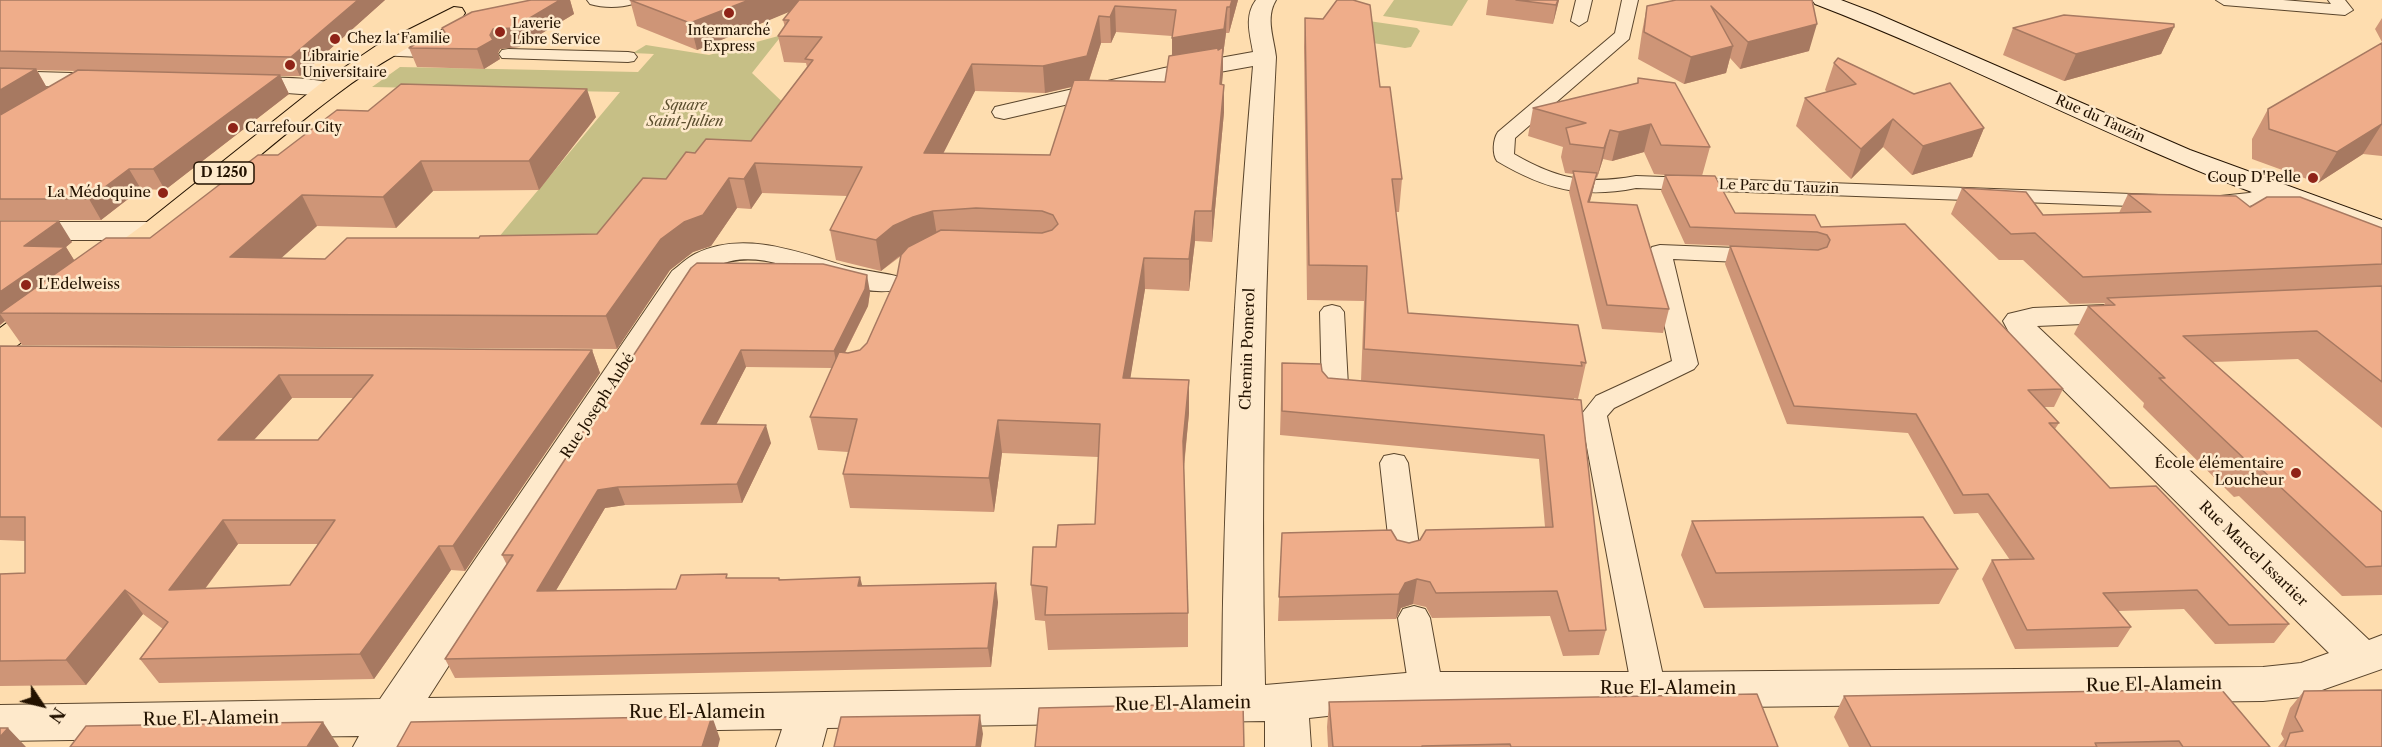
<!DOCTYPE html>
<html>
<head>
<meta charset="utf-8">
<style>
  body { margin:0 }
  #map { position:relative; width:2382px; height:747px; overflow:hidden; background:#feddaf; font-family:"Libre Caslon Text",serif }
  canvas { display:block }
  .north { position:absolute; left:12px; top:675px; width:60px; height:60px; -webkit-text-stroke:4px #fee9cb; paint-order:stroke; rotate:125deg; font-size:16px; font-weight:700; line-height:24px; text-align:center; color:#231200 }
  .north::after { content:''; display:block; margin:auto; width:21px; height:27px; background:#231200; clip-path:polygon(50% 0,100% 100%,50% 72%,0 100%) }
</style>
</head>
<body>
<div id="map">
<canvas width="2382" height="747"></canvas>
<div class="north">N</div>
</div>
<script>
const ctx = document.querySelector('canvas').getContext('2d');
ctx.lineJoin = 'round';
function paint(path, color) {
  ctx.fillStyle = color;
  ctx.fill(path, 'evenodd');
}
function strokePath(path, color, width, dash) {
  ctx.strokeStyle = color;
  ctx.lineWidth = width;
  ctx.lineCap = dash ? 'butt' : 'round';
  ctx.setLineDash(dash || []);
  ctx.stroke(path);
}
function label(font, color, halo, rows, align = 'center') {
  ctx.font = font + ' "Libre Caslon Text",serif';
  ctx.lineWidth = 5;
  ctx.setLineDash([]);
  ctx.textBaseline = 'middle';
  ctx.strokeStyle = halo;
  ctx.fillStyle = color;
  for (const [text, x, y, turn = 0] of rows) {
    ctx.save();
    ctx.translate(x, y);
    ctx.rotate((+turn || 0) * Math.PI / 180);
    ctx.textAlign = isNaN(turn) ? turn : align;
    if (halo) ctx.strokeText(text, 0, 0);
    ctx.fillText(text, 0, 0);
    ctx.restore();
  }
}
paint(new Path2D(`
  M1394,0H1468L1452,26L1383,16Z
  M1341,17L1417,28L1420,31L1411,47L1405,48L1327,36Z
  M782,35L752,73L793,112L625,233L473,268L620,92L372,87L400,67L638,72L654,54L633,53L646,45L709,55Z`), '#c6bf86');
const lane = new Path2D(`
  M1576,0H1592L1587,21L1579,26L1571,21Z
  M1622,0H1638L1629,39L1515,138L1514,154C1557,179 1587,185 1636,176L2159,195L2166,197L2170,201L2166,205L2159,207L1636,188C1582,199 1544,189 1497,161C1492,154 1493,139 1498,132L1615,33Z
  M2216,0H2283L2331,4L2328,0H2345L2353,10L2345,15L2224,5Z
  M384,46L442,48L448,49L451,53L448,57L442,58L378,55L375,51L378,47Z
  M508,49L628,52L634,53L637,57L634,61L628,62L502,58L499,54L502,50Z
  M2273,185L2280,187L2283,191L2280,195C2257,207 2226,213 2201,206L2197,202L2201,198L2249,193Z
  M1660,245L1761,249L1769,251L1772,256L1769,261L1761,263L1673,259L1698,364L1694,369L1614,408L1607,416L1666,690L1661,700L1649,704L1637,700L1632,690L1581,415L1596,396L1672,361L1649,252L1652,247Z
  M1332,305L1340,307L1344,312L1348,386L1364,389L1368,395L1364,401C1351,404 1339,402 1326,399L1322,393L1320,312L1324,307Z
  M1394,454L1404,456L1408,463L1420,554L1416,562L1405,565L1394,562L1390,554L1380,463L1384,456Z
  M1414,606L1425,609L1430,618L1443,689L1438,699L1426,703L1414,699L1409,689L1398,618L1403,609Z`);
const street = new Path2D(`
  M587,0H636L633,4C620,8 603,8 590,4Z
  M1256,0H1276C1265,18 1274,38 1276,57C1265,266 1260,476 1265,685L1418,672H1649L2263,667L2301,663L2329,653L2013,340L2003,321L2008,314L2033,308L2129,304L2140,306L2145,313L2140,320L2129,322L2037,326L2369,640L2382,635V669L2302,697L2263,701L1649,708L1418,706L1309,718L1311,747H1265V721L827,728L822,747H776L782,729L405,735L399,747H353L359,736L0,741V705L380,699L672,271C680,265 687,258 695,254C743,230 798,252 845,266C863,271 881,272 900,277L904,283L900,289C843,304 773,239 717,266C709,270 701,278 694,283L428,698L1222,686C1223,479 1235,272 1253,66L1164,82L1004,119L995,117L992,112L995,107L1164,68L1253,52C1250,34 1244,16 1256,0Z
  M0,71L107,74L115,76L119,81L115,86L107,88L0,85Z
  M240,77C272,78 305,76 336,84L340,89L336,94L328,96L232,89L228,84L232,79Z
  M0,222H153L163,225L167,231L163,237L153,240H0Z`);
const secondary = new Path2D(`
  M1812,0H1841L1875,13L2190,150L2382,220V237C2341,227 2301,210 2262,196C2110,139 1966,62 1815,4Z`);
const primary = new Path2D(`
  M454,7L462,8L465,13L462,18C419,41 376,64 337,94C278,138 223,187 167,234C149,249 123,276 98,270L93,264L98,258L143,225L320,84L376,46Z
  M49,298L60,300L64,307L60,314L11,350L0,353V328L38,300Z`);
strokePath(lane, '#5a452c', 2);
strokePath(street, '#5a452c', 2);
strokePath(secondary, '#231200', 2);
strokePath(primary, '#231200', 2);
paint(lane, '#fee9cb');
paint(street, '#fee9cb');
paint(secondary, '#fee9cb');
paint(primary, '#feddaf');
paint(new Path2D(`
  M0,0H385L300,76H280L289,94L165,190L141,189L101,220H0ZM37,70L76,71L47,88Z
  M531,0H570L574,14L519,47L500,49L498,53L500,59L484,69L417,67L409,48L441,40L445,35L442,28Z
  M630,0H1238L1229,33H1226L1223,55L1222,84L1224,85V112L1212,242L1195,241L1189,291L1145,289L1130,378L1189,380V413L1184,468L1188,613V647L1048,650L1045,621L1035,620L1031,585L1056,547L1095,524L1098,457L1002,453L994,512L850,508L843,474L848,452L818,450L810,417L832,368L746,367L716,425L771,443L742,503L625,505L605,508L556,590L676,589L728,578L780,579L862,586L998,602L991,667L455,678L445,659L507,565L502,555L691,268L870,292L868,306L845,353H848L860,350L867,343L897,276L901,256L881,271L836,260L830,230L847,196L762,193L751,209L737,208L711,246L693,252L670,270L617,349L22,345L5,321L0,325V221L72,242L66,247L74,260L150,238L278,155L596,117L539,190L433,191L396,228L317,226L280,258L325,259L479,238L597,234L666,179L695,153L751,141L807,67L806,63L784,62L778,36L785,27L783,20L790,11L697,50L637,26ZM1116,32L1172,36V56L1165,82L1089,81L1101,43H1111ZM1072,87L1050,155L943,154L975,91L1045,93Z
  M1488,0H1559L1553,24L1486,15Z
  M1812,0L1809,51L1740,69L1730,58L1726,73L1684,84L1638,59L1642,32L1647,6Z
  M1305,18L1380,87L1402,179L1399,212H1395L1408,313L1586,363L1578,399L1574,398V399L1606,630L1599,655L1563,656L1550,616L1432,618L1426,607L1413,604L1401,608L1396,619L1278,621L1282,533L1397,540L1409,543L1545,527L1539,459L1280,435L1282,363L1322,371L1328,378L1361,381L1364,301L1307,300L1304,47Z
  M2382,18V42L2375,29Z
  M2174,27L2161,54L2064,81L2003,55L2013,28Z
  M2382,43V156L2363,154L2318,183L2252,159V139L2268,109Z
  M1834,63L1984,128L1972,157L1912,175L1883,147L1851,179L1796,126L1805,98L1827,92L1825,90Z
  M1637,83L1710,147L1702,176L1735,213L1821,227L2063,389L2054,407H2044L2059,423L2055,429L2110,488L2289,624L2274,643L2215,644L2184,609L2118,611L2131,627L2118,647L2015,649L1982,579L1992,560H2010L1978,513L1954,514L1908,433L1787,424L1725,264L1730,246L1815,250L1811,249L1685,244L1661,191L1665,175L1654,174L1644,152L1612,161L1603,159L1597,178L1596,177L1590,202L1669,309L1663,333L1602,329L1569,192L1573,174L1565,173L1561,157L1563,147L1528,136L1533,108Z
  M1962,188L2043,215L2119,213L2128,194L2250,207L2382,228V428L2298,359L2213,362L2382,512V595L2342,596L2239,496L2234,497L2143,407L2144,403L2074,334L2088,306H2103L2105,303L2070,304L2023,260H1999L1951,214Z
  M0,346L592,350L600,373L465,571L451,570L374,679L159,683L140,659L163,629L143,614L86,685L0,686V574L25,573V541L0,540ZM292,398H354L318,440H254ZM238,544H318L290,585L205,589Z
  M1692,521L1958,569L1939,604L1704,608L1681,555Z
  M2304,691L2382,747H2278L2284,739L2281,734L2290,708Z
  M1844,696L2270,747H1849L1834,717Z
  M1329,702L1778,747H1328L1327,727Z`), '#ce9577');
paint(new Path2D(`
  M358,0H385L300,76L291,57Z
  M560,0H570L574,14L519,47L500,49L498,53L500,59L484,69L477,49L493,29Z
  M749,0H818L697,50L690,23Z
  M1232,0H1238L1229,33L1230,7Z
  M1558,0H1559L1553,24L1556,5Z
  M1115,6L1116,32L1111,43L1110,17Z
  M1227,7L1226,33L1223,55V74L1219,112L1172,64V38Z
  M1099,16L1101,43L1088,83L1045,93L1043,66Z
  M1817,24L1809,51L1740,69L1748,42Z
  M2174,27L2161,54L2064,81L2076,54Z
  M1733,46L1726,73L1684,84L1691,57Z
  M972,64L975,91L928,183L924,153Z
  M36,69L47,88L0,116V90Z
  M280,75L289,94L165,190L153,169Z
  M1224,85V112L1212,242V211Z
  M587,89L596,117L539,190L529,161Z
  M1893,119L1883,147L1851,179L1861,149Z
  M1651,124L1644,152L1612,161L1619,132Z
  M2382,124L2363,154L2318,183L2337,152Z
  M1984,128L1972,157L1912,175L1923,146Z
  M1610,130L1603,159L1597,178L1604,148Z
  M421,161L433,191L396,228L383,197Z
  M755,163L762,193L751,209L744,179Z
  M129,169L141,189L101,220L89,199Z
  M1597,173L1592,194L1585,217L1588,202Z
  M729,178L737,208L711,246L693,252L670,270L617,349L606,316L661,239Z
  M302,195L317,226L247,289L230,257Z
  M933,211L938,242L917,248L898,257L881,271L876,240L893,226L913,217Z
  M1195,211V241L1189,291V259Z
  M59,221L72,242L66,247L79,268L0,313V292L24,246Z
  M1144,258L1145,289L1125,411L1123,378Z
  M867,275L870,292L868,306L837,368L834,351Z
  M0,314L5,321L0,325Z
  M592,350L600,373L465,571L453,546Z
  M741,350L746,367L707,442L701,424Z
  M279,375L292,398L233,463L218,440Z
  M1189,380V413L1183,474V441Z
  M998,420L1002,453L994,512L989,478Z
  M766,425L771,443L742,503L737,484Z
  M618,487L625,505L605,508L545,609L537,591L598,490Z
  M223,520L238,544L186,614L169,590Z
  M439,546L451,570L374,679L360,654Z
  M860,577L865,596L858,586Z
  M1417,579L1413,604L1401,608L1396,619L1399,594L1405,583Z
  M996,583L998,602L991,667L988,648Z
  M125,590L143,614L86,685L66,660Z
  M980,715L983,734L981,747H976Z
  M712,716L720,739L718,747H702Z
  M323,722L339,747H307Z
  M8,728L26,747H0V737Z`), '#a77961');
const building = new Path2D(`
  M0,0H358L291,57L0,51Z
  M531,0H560L513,28L493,29L490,35L493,40L477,49L409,48L422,40H441L446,34L442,28L472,12Z
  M630,0H749L690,23Z
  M799,0H1232L1230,7H1227L1224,29L1172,38L1176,10L1115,6L1110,17L1099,16L1087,56L1043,66L972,64L924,153L1050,155L1074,80L1165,82L1169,56L1218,48V50L1223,47L1220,84L1224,85L1212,211H1195L1189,259L1144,258L1123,378L1189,380L1183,441L1188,613L1045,615L1047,587L1031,585L1033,547H1056L1058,525L1095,524L1100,424L998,420L989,478L843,474L857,419L810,417L839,352L848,353L860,350L867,343L897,276L901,255L908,247L941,230L1042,233L1052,230L1058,224L1053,215L1042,211L976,208L933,211L913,217L893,226L876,240L830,230L862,167L755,163L744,179L729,178L703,215L684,222L661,239L606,316L0,313L106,238H150L258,155H278L337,110L368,111L401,84L587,89L529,161H421L383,197L302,195L230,257L325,259L347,238H479L480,236L597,234L643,178L666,179L686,152L695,153L706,139L751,141L813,60L805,59L822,37L778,36L789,20H783Z
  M1337,0H1353L1370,5L1380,87H1390L1402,179H1392L1408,313L1578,325L1586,363L1581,362L1582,366L1364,349L1367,266L1309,265L1305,18L1323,19Z
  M1516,0H1558L1556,5Z
  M1676,0H1812L1817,24L1748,42L1711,6L1733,46L1691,57L1644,32L1647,6Z
  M2064,15L2174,24V27L2076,54L2013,28Z
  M2382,43V124L2337,152L2269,129L2268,109Z
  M1838,58L1914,94L1950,83L1984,128L1923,146L1893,119L1861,149L1805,98L1856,84L1834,63Z
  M0,68L36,69L0,90Z
  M78,70L280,75L153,169H129L89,199H0V115Z
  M1638,78L1675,83L1710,147L1661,145L1651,124L1619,132L1610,130L1604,148L1570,144L1566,128L1586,123L1533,108L1638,83Z
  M1573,171L1597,173L1588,202L1637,205L1669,309L1607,305Z
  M1665,175L1715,176L1735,213L1815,215L1821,227L1905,224L2063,389L2028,390L2059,423H2049L2110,488L2156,486L2289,624L2229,625L2197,590L2103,593L2131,627L2027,630L1992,560L2034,559L1988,494L1963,495L1916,414L1794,406L1730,246L1818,250L1827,247L1830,240L1827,235L1817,232L1690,227Z
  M1962,188L2026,192L2043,215L2151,212L2128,194L2236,196L2250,207L2267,197H2300L2382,228V264L2083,277L2035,233L2011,234Z
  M0,221H59L24,246L65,247L0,292Z
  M697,263L823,264L867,275L865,289L834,351L741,350L701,424L766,425L737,484L618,487L598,490L537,591L676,589L681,575L727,574L726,578H779V580L860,577L858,586L996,583L988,648L445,659L513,555H502L691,268Z
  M2382,286V382L2317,331L2183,336L2382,512V566L2366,567L2259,467H2253L2159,378H2165L2088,306L2115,305L2107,298Z
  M0,346L592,350L453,546H439L360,654L140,659L168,622L125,590L66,660L0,661V574L25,573V517H0ZM279,375H373L318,440H218ZM223,520H335L290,585L169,590Z
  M1282,363L1321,364L1322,371L1328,378L1581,400L1606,630L1569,631L1557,591L1436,593L1430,582L1417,579L1405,583L1399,594L1279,597L1282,533L1391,530L1397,540L1409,543L1420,540L1426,530L1553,527L1544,435L1282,411Z
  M1923,517L1958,569L1716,573L1692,521Z
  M2221,689L2270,747H2183L2179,741L2095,743L2097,747H1871L1844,696Z
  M2382,690V747H2285L2290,733L2303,731L2295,717L2304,691Z
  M1757,694L1778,747H1511L1510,744L1422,746V747H1333L1329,702Z
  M1243,703L1244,747H1035L1039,708Z
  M980,715L976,747H834L841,717Z
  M712,716L702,747H397L411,722Z
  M323,722L307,747H70L86,726Z
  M0,728H8L0,737Z`);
paint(building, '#efad8a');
strokePath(building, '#a77961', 1.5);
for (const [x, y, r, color] of [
  [729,13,6,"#8f2418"],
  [500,32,6,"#8f2418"],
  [335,39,6,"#8f2418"],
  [290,65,6,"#8f2418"],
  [233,128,6,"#8f2418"],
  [2313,178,6,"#8f2418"],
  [163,193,6,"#8f2418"],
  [26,285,6,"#8f2418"],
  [2296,473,6,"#8f2418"]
]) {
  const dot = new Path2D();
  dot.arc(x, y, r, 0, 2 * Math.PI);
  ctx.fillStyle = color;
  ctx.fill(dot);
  strokePath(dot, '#fee9cb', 2);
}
label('14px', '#231200', '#fee9cb', [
  ["Laverie",512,24],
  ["Libre Service",512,40],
  ["Intermarché",729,31,"center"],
  ["Express",729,47,"center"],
  ["Chez la Familie",347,39],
  ["Librairie",302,57],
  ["Universitaire",302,73],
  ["Carrefour City",245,128]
], 'left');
label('italic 14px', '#5c4f2f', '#fee9cb', [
  ["Square",685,106],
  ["Saint-Julien",685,122]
]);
label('14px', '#231200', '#fee9cb', [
  ["Rue du Tauzin",2100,119,24],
  ["Le Parc du Tauzin",1779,187,2]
]);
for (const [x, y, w] of [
  [224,173,60]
]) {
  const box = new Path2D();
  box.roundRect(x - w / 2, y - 11, w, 22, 4.5);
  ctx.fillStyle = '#fee9cb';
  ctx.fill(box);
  strokePath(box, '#231200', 1.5);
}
label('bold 14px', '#231200', null, [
  ["D 1250",224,173]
]);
label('15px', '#231200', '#fee9cb', [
  ["Coup D'Pelle",2301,178],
  ["La Médoquine",151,193],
  ["L'Edelweiss",38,285,"left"],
  ["École élémentaire",2284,464],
  ["Loucheur",2284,481]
], 'right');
label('15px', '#231200', '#fee9cb', [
  ["Chemin Pomerol",1248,349,-88],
  ["Rue Joseph Aubé",598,406,-57],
  ["Rue Marcel Issartier",2253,554,44]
]);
label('18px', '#231200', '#fee9cb', [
  ["Rue El-Alamein",2154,685,-1],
  ["Rue El-Alamein",1668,689],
  ["Rue El-Alamein",1183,704,-1],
  ["Rue El-Alamein",697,713],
  ["Rue El-Alamein",211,719,-1]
]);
</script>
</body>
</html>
